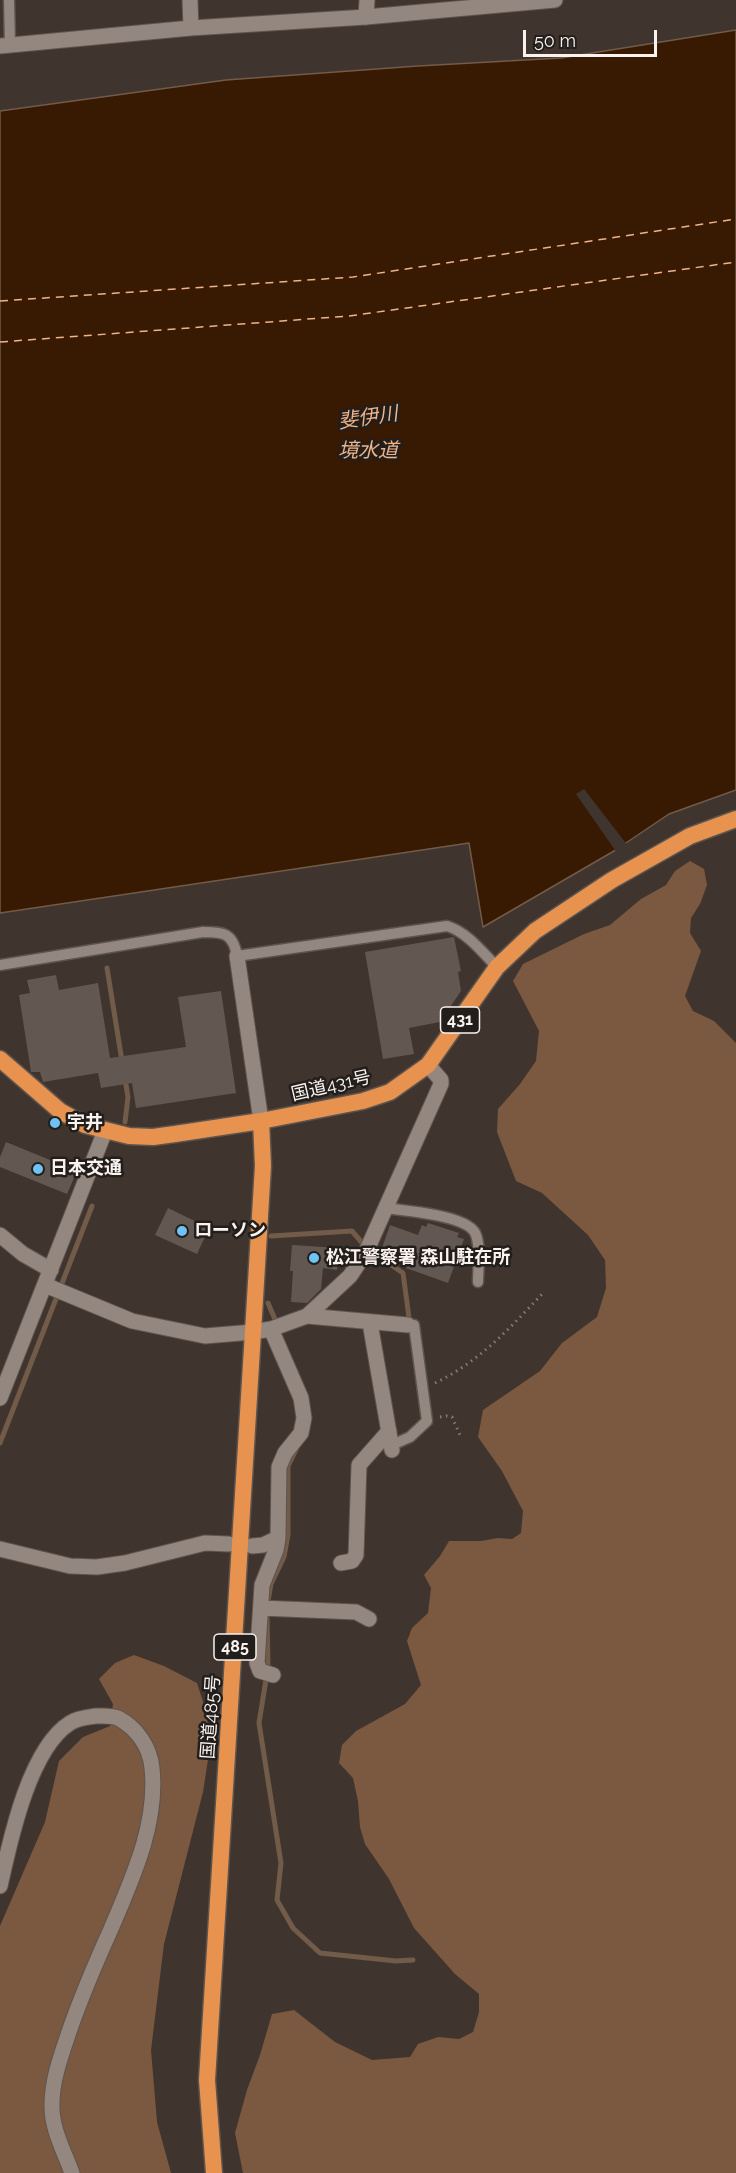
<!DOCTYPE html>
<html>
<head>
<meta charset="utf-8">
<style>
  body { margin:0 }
  #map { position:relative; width:736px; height:2173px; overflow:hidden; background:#3f352e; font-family:Raleway,sans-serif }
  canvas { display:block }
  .scale { position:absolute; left:523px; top:30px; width:134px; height:27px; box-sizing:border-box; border:3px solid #f9f2ee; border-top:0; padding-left:8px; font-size:18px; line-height:21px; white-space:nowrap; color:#f9f2ee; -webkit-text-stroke:4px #221e1b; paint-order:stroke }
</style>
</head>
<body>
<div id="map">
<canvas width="736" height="2173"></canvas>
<div class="scale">50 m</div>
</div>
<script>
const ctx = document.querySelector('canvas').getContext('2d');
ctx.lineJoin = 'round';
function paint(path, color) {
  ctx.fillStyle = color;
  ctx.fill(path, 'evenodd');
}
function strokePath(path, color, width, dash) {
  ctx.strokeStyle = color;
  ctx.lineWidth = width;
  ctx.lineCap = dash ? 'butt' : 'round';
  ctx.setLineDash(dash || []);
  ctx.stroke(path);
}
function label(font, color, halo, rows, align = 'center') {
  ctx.font = font + ' Raleway,"Noto Sans JP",sans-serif';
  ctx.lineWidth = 5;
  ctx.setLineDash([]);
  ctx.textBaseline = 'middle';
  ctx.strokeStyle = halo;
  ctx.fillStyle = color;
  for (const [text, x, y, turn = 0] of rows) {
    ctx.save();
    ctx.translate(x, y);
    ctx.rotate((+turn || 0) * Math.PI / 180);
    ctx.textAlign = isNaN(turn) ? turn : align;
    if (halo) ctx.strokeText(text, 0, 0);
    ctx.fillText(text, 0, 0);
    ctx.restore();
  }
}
paint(new Path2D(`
  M690,861L704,869L707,885L700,904L691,918L690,933L701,951L685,996L693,1011L714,1021L736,1043V2173H243L235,2133L247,2090L260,2055L272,2014L294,2010L335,2042L372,2060L410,2057L418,2044L438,2037L459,2039L473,2032L479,2012V1994L455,1974L414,1928L389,1879L365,1844L360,1827L358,1801L353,1778L339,1763L342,1745L356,1731L405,1704L421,1685L407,1641L412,1628L428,1613L431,1588L424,1575L440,1556L449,1541H481L498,1538L512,1539L521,1533L523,1511L502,1471L478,1437L483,1410L540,1371L562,1343L597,1317L606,1288L605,1260L588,1235L542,1193L516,1181L497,1132L498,1109L520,1084L536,1061L539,1031L513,981L523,964L584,934L610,925L641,899L666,885L675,871Z
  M134,1655L164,1666L197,1683L207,1714L209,1753L203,1792L164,1944L151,2050L157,2122L171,2173H0V1926L45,1822L59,1761L83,1737L110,1726L113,1704L99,1679L115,1663Z`), '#7b5840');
const water = new Path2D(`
  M736,30V790L669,814L614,851L483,927L469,843L0,913V111L226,80L418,66L561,58Z`);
paint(water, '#381a02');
strokePath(water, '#725b49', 1.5);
paint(new Path2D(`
  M584,789L628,846L617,853L576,794Z`), '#3f352e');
strokePath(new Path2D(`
  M107,968L122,1061
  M125,1122L128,1097L125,1079
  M271,1236L352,1231L364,1245
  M370,1251L403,1273L410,1325
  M268,1303L277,1324
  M0,1443L92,1206
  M268,1601L271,1584L284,1557L288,1535V1466L296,1450
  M267,1614L268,1667L259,1723L281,1863L277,1900L293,1928L320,1953L396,1961L413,1960`), '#725b49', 5);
strokePath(new Path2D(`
  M0,301L353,277L736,219
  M0,342L349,316L736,262`), '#eeb388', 1.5, [8, 6]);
paint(new Path2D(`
  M454,937L461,971L458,972L461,991L440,1022L409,1028L414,1054L383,1059L365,952Z
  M56,975L59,990L98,983L110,1058L186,1047L178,997L221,991L236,1093L136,1108L132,1083L101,1088L98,1073L43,1082L40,1072H31L19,995L30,993L27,980Z
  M6,1142L77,1171L67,1194L0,1167V1157Z
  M168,1208L209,1228L197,1254L155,1235Z
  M428,1223L459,1233L457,1237L464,1239L448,1283L406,1268L410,1257L382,1248L390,1225L418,1235L422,1225L426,1227Z
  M292,1245L339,1248L337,1270L323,1268L321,1289L307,1303L291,1302L293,1271H290Z`), '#635851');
const service = new Path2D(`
  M9,0L10,45
  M0,965L203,932C224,932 233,933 237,956L447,926C467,932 482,952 497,967
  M385,1208C405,1211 470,1215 476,1235C481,1249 478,1268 478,1282
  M392,1445L410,1437L427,1421L414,1325`);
const minor = new Path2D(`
  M366,17L367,0
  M0,1235L23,1254L51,1270
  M45,1285L132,1321L205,1336L253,1332L271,1329L307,1316L350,1276L366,1252L441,1084V1080L428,1065
  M307,1316L408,1325
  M370,1323L392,1450
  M271,1329L301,1398L304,1418L301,1433L285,1453L279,1467L278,1538L276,1550L262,1585L257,1663L260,1671L273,1675
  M0,1398L105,1131
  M252,1546L263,1545L278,1538
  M0,1549L70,1566L97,1567L125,1563L205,1543L229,1544
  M341,1563L352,1561L356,1555L359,1465L389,1431
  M261,1608L356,1612L369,1619
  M0,1886C10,1841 29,1749 70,1723C77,1718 88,1717 96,1716C103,1716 111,1715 118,1718C137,1728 150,1747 152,1768C158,1824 132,1879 111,1929C96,1962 82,1995 70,2029C62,2053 52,2079 52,2104C51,2128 64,2151 72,2173`);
const tertiary = new Path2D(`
  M191,28L366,17L555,0
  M0,46L191,28L190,0
  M237,956L261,1121`);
const trunk = new Path2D(`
  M0,1059L60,1111L85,1125L129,1136L153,1137L175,1134L261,1121L363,1101L390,1092L428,1065L497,967L535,931L612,880L690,836L736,819
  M214,2173L207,2080L253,1332L263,1166L261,1121`);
strokePath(service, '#5d544e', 13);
strokePath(minor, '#5d544e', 17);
strokePath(tertiary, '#5d544e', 17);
strokePath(trunk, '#5d544e', 19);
strokePath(new Path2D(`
  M435,1383C479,1362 510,1328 543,1293
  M440,1417L447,1416L452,1417L460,1435`), '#867d77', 3, [1.5, 4.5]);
strokePath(service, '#93877f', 10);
strokePath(minor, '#93877f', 15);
strokePath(tertiary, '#93877f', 15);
strokePath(trunk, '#e7934f', 16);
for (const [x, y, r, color] of [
  [55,1123,6,"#6fc2f4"],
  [38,1169,6,"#6fc2f4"],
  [182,1231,6,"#6fc2f4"],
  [314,1258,6,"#6fc2f4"]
]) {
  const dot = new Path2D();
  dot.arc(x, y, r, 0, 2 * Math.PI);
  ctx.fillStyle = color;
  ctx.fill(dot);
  strokePath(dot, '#221e1b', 2);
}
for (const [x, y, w] of [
  [460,1020,39],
  [235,1647,42]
]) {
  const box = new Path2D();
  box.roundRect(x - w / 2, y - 13, w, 26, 4.5);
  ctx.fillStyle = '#221e1b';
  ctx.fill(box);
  strokePath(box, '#f9f2ee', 1.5);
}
label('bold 16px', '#f9f2ee', null, [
  ["431",460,1020],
  ["485",235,1647]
]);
label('18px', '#f9f2ee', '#221e1b', [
  ["国道431号",331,1086,-13],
  ["国道485号",211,1717,-86]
]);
label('bold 18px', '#f9f2ee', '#221e1b', [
  ["宇井",67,1123],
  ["日本交通",50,1169],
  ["ローソン",194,1231],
  ["松江警察署 森山駐在所",326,1258]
], 'left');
label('italic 20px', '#eeb388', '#221e1b', [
  ["斐伊川",368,418,-8],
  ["境水道",368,451]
]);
</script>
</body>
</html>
